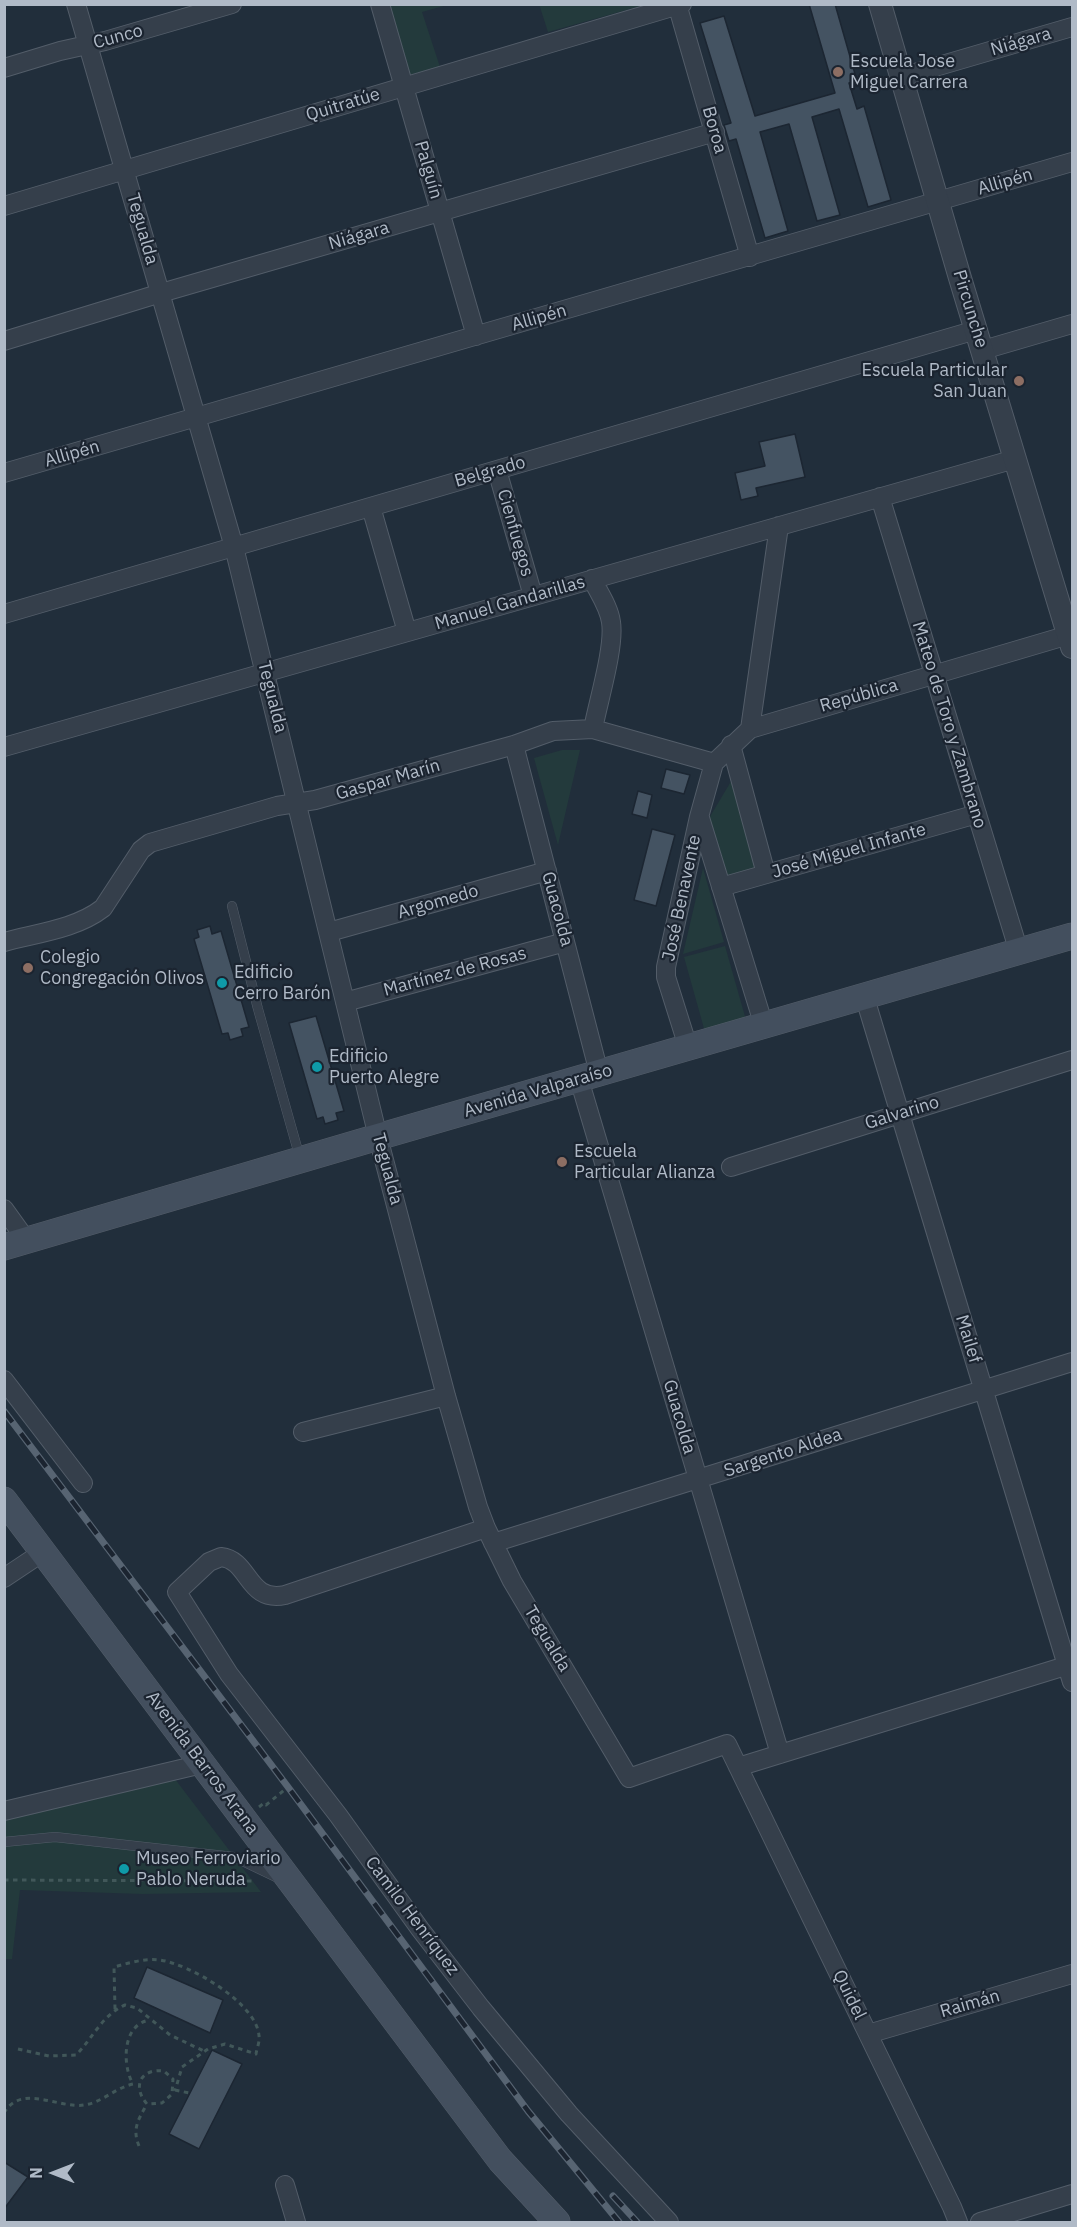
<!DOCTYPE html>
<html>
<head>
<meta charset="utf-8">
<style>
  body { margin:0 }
  #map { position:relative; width:1077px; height:2227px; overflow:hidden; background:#212e3b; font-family:"IBM Plex Sans",sans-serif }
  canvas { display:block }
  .frame { position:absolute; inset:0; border:6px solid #b0bac7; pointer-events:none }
  .north { position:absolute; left:24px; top:2143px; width:60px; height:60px; -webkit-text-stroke:4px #1b2430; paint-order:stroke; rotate:270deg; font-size:16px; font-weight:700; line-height:24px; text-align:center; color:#b0bac7 }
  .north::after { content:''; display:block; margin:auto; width:21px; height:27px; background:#b0bac7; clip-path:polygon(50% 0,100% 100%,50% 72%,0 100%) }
</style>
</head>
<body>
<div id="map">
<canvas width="1077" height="2227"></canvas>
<div class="frame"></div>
<div class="north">N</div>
</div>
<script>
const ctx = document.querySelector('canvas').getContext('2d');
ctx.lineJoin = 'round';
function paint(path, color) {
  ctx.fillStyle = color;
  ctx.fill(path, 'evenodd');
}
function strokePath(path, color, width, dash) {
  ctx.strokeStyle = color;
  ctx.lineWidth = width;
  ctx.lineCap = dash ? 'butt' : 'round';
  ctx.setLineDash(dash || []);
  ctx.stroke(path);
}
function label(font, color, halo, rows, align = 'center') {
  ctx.font = font + ' "IBM Plex Sans",sans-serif';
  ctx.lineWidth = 4.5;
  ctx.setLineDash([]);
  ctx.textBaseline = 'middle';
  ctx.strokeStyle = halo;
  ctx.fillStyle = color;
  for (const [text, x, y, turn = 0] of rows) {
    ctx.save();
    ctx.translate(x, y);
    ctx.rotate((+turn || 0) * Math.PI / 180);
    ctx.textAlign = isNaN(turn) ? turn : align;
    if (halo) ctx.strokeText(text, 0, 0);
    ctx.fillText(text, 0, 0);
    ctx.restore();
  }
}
paint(new Path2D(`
  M539,4H644V5L548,32Z
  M388,5H447L422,12L440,67L409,75Z
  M562,750H580L558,845L534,758Z
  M733,778L761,878L727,887L708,820Z
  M703,868L724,942L683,954Z
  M725,946L746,1020L705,1032L684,957Z
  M175,1779L261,1892L143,1894L20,1890L12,1959H5L4,1816L84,1802Z`), '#233a3c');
const building = new Path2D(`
  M809,4H835L857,81L849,83L857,109L864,106L891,200L868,207L839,109L812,117L840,215L817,221L789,124L760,132L788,231L765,238L736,139L729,141L724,125L731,123L700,23L724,16L755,116L835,93Z
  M795,434L805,477L756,488L758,496L741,500L735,473L765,466L759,442Z
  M666,769L690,775L684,794L661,788Z
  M638,791L652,795L647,818L632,814Z
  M652,829L675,835L656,906L634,900Z
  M210,926L212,934L221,931L249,1027L241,1029L243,1036L230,1040L228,1033L222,1034L194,939L199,937L197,930Z
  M316,1016L344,1111L336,1113L338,1120L325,1124L323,1117L317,1119L289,1023Z
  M147,1967L223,2000L210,2033L134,1998Z
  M212,2050L242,2064L199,2149L169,2134Z
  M4,2162L28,2177L4,2209Z`);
paint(building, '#445362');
strokePath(building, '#1c2632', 1.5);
const service = new Path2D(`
  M232,906L258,1009L300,1158
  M4,1842L55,1837L234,1857L280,1879`);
const minor = new Path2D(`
  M76,4L234,547L378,1137L446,1396L478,1507L486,1528L512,1581L629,1778L727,1744L952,2207L958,2222
  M380,4L476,336
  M677,4L750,257
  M4,68L60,51L105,41L232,4
  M901,77L1072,27
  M4,206L682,4
  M4,341L161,293L715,132
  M983,350L1072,324
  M497,470L533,596
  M4,473L1072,162
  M880,497L1019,952
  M371,507L407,632
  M592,579C599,593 609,607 611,622C615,647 598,702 593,729
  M4,614L976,330
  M750,729L1072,634
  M514,745L599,1073
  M731,745L766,874
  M4,747L1015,459
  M700,818L764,1026
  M721,887L977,814
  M329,932L547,871
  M4,942C37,933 76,929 103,908L141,850L150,843L277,806L315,800L514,745L553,731L593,729L714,763
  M864,995L1072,1682
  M345,1002L565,942
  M688,1047L666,977V967L699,817L714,763L750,729L779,526
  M579,1079L780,1754
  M731,1167L1072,1060
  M4,1209L27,1241
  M4,1380L83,1483
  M303,1432L446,1396
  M486,1528L285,1595C247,1603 250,1560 221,1557L209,1562L177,1592L229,1674L338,1815L420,1929L481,2008L569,2114L669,2222
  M493,1543L1072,1362
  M4,1578L43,1552
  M738,1767L1072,1664
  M4,1811L202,1764
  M868,2034L1072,1974
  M285,2185L296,2222
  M980,2222L1072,2194`);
const tertiary = new Path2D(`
  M880,4L960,278L1072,647`);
const secondary = new Path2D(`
  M4,1247L378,1137L1072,936
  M4,1500L500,2160L557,2222`);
strokePath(service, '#535d69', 10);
strokePath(minor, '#535d69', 20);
strokePath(tertiary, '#535d69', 24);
strokePath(secondary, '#535d69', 27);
strokePath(new Path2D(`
  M259,1807L264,1803L266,1805L293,1783
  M4,1880L252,1881
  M115,2009L114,1967C129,1963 144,1958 160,1960C189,1964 257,2003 259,2036C260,2041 257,2048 256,2054L225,2044L208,2049L182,2067L175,2091
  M18,2049L49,2056L76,2055C93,2038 102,2015 125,2005L137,2008L170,2035L206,2052
  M175,2090L189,2093
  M4,2113C21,2083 59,2109 84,2105C101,2103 115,2088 133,2084C122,2065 122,2024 150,2020
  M139,2146C132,2129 138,2120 147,2104C132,2087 140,2068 164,2071L173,2079L172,2094L162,2103L147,2104`), '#415759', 3, [4.5, 4.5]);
strokePath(service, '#353f4b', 9);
strokePath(minor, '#353f4b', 18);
strokePath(tertiary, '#353f4b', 22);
strokePath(secondary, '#434f5e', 26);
const rail = new Path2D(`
  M4,1411L288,1787L528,2111L619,2222
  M613,2196L637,2222`);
strokePath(rail, '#576472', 7);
strokePath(rail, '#1b2430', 4.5, [14]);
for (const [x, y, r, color] of [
  [838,72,6,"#8d6e63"],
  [1019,381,6,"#8d6e63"],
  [28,968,6,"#8d6e63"],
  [222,983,6,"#0f9aa8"],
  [317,1067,6,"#0f9aa8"],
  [562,1162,6,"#8d6e63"],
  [124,1869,6,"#0f9aa8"]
]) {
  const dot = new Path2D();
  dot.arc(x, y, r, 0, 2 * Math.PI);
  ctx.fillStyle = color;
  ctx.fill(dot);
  strokePath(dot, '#1b2430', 2);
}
label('18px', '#b0bac7', '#1b2430', [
  ["Cunco",118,37,-15],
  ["Niágara",1021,42,-16],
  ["Quitratúe",343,105,-17],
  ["Boroa",714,130,74],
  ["Palguín",428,170,74],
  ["Allipén",1005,182,-16],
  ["Tegualda",142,229,74],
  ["Niágara",359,236,-16],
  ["Pircunche",970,309,73],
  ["Allipén",539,318,-16],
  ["Allipén",72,454,-16],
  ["Belgrado",490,472,-16],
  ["Cienfuegos",515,533,74],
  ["Manuel Gandarillas",510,603,-16],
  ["República",859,696,-16],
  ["Tegualda",272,697,76],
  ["Mateo de Toro y Zambrano",949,725,73],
  ["Gaspar Marín",388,780,-16],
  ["José Miguel Infante",849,851,-16],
  ["José Benavente",682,898,-78],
  ["Argomedo",438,902,-16],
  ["Guacolda",557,909,75],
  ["Martínez de Rosas",455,972,-15],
  ["Avenida Valparaíso",538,1091,-16],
  ["Galvarino",902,1113,-17],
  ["Tegualda",387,1169,75],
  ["Mailef",968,1339,73],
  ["Guacolda",679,1417,74],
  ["Sargento Aldea",783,1453,-18],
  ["Tegualda",547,1639,59],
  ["Avenida Barros Arana",202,1763,53],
  ["Camilo Henríquez",412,1916,53],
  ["Quidel",849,1995,64],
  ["Raimán",970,2004,-16]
]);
label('18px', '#b0bac7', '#1b2430', [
  ["Escuela Jose",850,62],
  ["Miguel Carrera",850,83],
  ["Escuela Particular",1007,371,"right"],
  ["San Juan",1007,392,"right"],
  ["Colegio",40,958],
  ["Congregación Olivos",40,979],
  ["Edificio",234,973],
  ["Cerro Barón",234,994],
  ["Edificio",329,1057],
  ["Puerto Alegre",329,1078],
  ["Escuela",574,1152],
  ["Particular Alianza",574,1173],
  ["Museo Ferroviario",136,1859],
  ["Pablo Neruda",136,1880]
], 'left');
</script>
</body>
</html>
